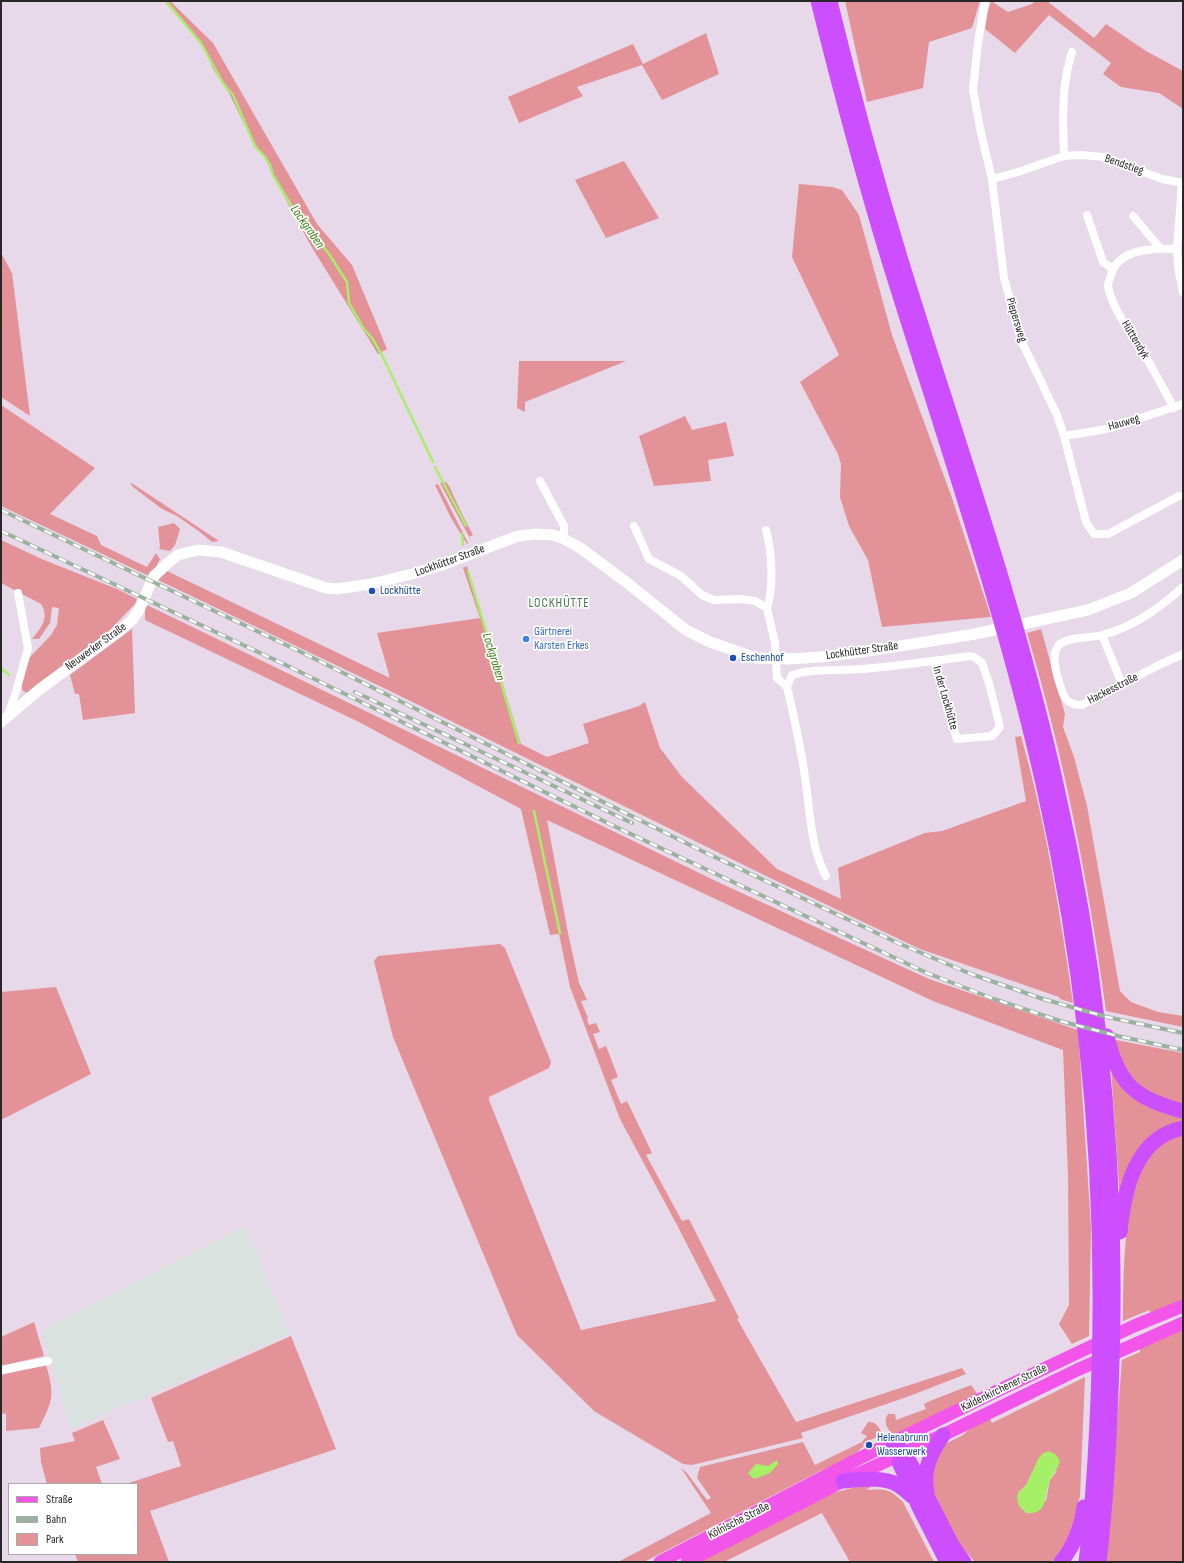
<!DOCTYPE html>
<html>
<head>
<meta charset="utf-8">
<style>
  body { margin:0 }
  #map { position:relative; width:1184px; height:1563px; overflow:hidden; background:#e7d8ea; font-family:"Sofia Sans Condensed",sans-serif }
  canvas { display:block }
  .frame { position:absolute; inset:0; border:2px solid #272727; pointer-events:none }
  .legend { position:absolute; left:8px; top:1483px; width:130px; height:72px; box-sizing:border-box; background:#fff; border:1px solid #a9a9a9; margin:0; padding:5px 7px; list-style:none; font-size:12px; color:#272727 }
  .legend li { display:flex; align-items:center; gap:8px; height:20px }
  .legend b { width:20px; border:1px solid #a9a9a9 }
</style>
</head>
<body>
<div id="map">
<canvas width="1184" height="1563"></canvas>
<div class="frame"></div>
<ul class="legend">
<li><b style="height:5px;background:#f255ea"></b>Straße</li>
<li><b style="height:5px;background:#9bb29e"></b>Bahn</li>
<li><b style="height:11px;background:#e39297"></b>Park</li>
</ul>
</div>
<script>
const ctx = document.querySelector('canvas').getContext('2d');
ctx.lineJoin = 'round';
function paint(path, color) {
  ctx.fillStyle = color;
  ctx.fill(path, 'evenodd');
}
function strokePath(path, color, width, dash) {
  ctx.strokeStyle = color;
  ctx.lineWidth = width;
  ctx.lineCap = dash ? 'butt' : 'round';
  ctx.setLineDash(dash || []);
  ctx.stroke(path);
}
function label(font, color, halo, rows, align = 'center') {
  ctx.font = font + ' "Sofia Sans Condensed",sans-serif';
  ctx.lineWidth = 3.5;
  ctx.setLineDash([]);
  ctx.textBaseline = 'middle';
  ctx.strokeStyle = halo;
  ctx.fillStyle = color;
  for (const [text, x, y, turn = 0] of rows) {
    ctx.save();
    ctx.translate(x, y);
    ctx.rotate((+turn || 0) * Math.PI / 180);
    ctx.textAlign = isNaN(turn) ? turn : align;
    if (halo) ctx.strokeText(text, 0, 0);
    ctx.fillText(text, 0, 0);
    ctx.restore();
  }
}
paint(new Path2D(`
  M242,1227L248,1229L290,1333L71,1429L43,1335L46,1328Z`), '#d9e2de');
paint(new Path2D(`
  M164,1H170L213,43L317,224L352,265L387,349L378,354L311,246L271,172L267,161L251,138L229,93L213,69L206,52L192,33Z
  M845,1H980L972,28L929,42L923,88L867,102Z
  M991,1L1008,12L1032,4L1035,1H1047L1094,38L1106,24L1146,51L1183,71V109L1159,93L1121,87L1103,74L1111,63L1049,15L1015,53L985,29L988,11Z
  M706,33L719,74L662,100L642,65L577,87L583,96L519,123L508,97L633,44L643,64Z
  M624,161L659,218L606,238L575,180Z
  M799,184L832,187L842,190L859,215L892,335L952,498L991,617L882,627L868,560L849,526L840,497L841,464L838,454L800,382L839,355L792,257Z
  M1,253L12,273L30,416L1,397Z
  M519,361H626L525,402V412L517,408Z
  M1,405L95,468L50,514L97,536L101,545L147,567L156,553L160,559L151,577L1,506Z
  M685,416L692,430L726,422L734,456L708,460L711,481L654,486L639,436Z
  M446,482L449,486L462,514L473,535L469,537L472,542L440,483Z
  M130,483L133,484L219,541L212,542L200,532L177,516L162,509L133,487Z
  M438,484L468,543L467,544L451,518L435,485Z
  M174,523L180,529L175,545L170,551L159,549L160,547L158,527Z
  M1,540L44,560L117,589L137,599L135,604L106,634L28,693L23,691L21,685L30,657L51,635L57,625L59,608L52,607L50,623L39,639H32C41,628 50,618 41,604L1,583Z
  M467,566L521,744L547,757L589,743L583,724L639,706L645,702L660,748L682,777L777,869L841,899L838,868L925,833L942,831L1026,801L1015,737L1021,736C1046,823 1060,913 1073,1003L1060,999L1059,997L920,949L764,875L388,690L158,580L167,571L390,678L377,633L480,618L463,568Z
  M147,605L722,884L929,979L1078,1030L1091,1227L1089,1336L1072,1344L1059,1324L1069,1305L1068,1174L1063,1050L933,1001L547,820L568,933L579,983L587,1000L581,1001L588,1018L587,1019L589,1025L596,1023L600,1032L593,1034L599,1049L606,1046L618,1077L611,1080L621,1104L627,1101L652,1153L646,1155L682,1221L689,1219L739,1318L737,1319L796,1422L962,1368L966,1374L907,1397L801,1433L803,1438L692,1465L683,1464L594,1411L517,1335L393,1037L374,961L378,956L500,944L505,948L551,1062L549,1068L489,1097V1100L581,1330L716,1301L677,1225L620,1119L570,987L559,934L550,935L521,809L359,722L145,620V609Z
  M132,629L135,713L83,720L79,694H75L70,675Z
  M1041,629L1065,714L1063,727L1074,757L1087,806L1120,991L1131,1002L1158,1012L1183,1016V1027L1106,1011C1089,884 1064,757 1027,633Z
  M56,987L91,1074L1,1120V992Z
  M1111,1039L1183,1053V1106L1157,1098L1130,1079Z
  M1111,1068L1183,1115V1125L1159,1134L1120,1201Z
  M1183,1134V1301L1151,1314L1149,1310L1123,1321C1124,1272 1121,1177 1161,1144C1166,1140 1176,1137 1183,1134Z
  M34,1322L44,1356L1,1366V1337Z
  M1183,1329V1562H1106L1122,1360L1140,1352V1347Z
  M291,1336L336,1449L150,1511L169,1562H78L75,1554H137V1484H126L181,1466L173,1441L168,1442L151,1398Z
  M46,1365C55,1396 53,1400 39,1428L6,1431V1414L1,1413V1375Z
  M1085,1377L1080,1496L1070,1535L1054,1560L1051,1562H975L960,1545L939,1507L931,1487L937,1448L963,1435L974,1425L990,1418L992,1423ZM1057,1471L1050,1480L1046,1501L1018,1493L1027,1484L1032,1472Z
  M971,1385L978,1395L897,1435L891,1434C887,1427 883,1422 888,1414H895L896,1420L926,1409L924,1404L930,1401Z
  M103,1420L120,1459L96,1467L102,1484H47L41,1462L40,1448L75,1441L72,1433Z
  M868,1422C876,1421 880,1428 882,1434L863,1444L864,1446L850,1458L818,1472L644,1562H618L711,1513L681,1468L687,1473L707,1500L711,1498L697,1478L700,1467L803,1442L815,1465L862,1442L867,1436L861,1433Z
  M877,1483L866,1490C885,1489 889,1488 903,1502L934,1562H850L822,1513L724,1562H696L829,1494L856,1487Z`), '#e39297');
paint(new Path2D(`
  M1049,1451L1056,1455L1060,1461C1057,1471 1053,1473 1050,1481C1043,1495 1050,1515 1026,1513L1019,1506L1017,1498L1018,1493L1027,1484L1038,1459L1043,1453Z
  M777,1460L778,1464L770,1473L754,1479L748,1473L756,1464L768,1466Z`), '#a5f067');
strokePath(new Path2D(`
  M166,1L201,43L223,83L233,95L255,146L265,157L270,165L273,175L294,210L329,254L347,282L349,303L364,329L372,338L382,355L433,462
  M435,467L466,526
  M462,534L463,545
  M468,571L519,743
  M1,668L9,675
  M534,811L560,933`), '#a5f067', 2.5);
strokePath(new Path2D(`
  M985,1L978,43L973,90L981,133L992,179L1004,278L1021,340L1057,415L1064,436L1086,522L1094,534H1108L1179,496
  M1064,156C1063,120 1061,86 1072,52
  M992,179L1018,172L1064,156L1081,155L1104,157L1162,179L1183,183
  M1182,183L1177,249L1178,267L1183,292
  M1087,215L1103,262L1113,269
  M1133,216L1160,248
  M1174,408C1164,390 1155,372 1144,354C1133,336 1111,307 1108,286C1108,283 1110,278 1111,275C1118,248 1155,248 1177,249
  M1064,436L1107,429L1183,404
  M540,481L564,526V532L562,538
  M634,526L649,559L681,576L702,595L714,600L741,599L755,601L767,608L775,643L777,678L787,687C794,717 801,747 805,777C810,810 810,846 826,876
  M766,530C772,552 774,587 767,608
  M1183,587C1161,607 1131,628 1102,635C1091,638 1064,637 1058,646C1050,659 1058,678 1062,691C1065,701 1071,705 1082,705L1159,665L1183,654
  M1102,635L1122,684
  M787,687L792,675C814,668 839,671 862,669C898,666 933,661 969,656L974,657L982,663L989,683L1000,727L992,736L957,739L934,661
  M8,715L16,692L28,648L18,593
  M1,1370L48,1361`), '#fff', 8);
strokePath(new Path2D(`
  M1,722L40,689L123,628L132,620L139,610L154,576L169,562L178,555L198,550L221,552L326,588L336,589L371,584L412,574L439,566L518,536L536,534L553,535L562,538L579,547L626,582L686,630L710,642L756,658L788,659L822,657L875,650L975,634L1088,610L1131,593L1183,560`), '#fff', 11);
strokePath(new Path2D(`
  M660,1562L860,1458L995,1392L1134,1326L1183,1306
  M687,1562L843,1481L943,1435L1077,1370L1183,1323`), '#f255ea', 13);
strokePath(new Path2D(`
  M818,1C840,89 863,177 890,264C944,438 1004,610 1044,788C1087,980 1105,1173 1099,1370C1097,1434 1094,1498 1086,1562
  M830,1C851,87 874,172 900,257C954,433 1017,607 1057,788C1100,976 1118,1169 1112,1362C1110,1429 1107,1496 1099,1562
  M1107,1036C1118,1085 1136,1099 1183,1111
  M1120,1232C1124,1191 1135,1137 1183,1128
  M893,1443L905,1453L952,1545L964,1562
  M899,1462L918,1505L947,1562
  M843,1481C860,1480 883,1476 898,1485C903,1488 908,1493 913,1497
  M927,1492C922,1470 931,1453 943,1435
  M1061,1562C1074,1546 1081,1527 1084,1507`), '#cc4eff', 15);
const rail = new Path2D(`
  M1,510L299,651L702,851L898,943L971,974L1043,999L1107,1017L1183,1033
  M1,531L290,667L618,828L927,973L994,999L1060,1021L1118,1036L1183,1050
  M355,692L632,823`);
strokePath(rail, '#9bb29e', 4);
strokePath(rail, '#fff', 2.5, [8]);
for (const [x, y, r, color] of [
  [372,591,4,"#1a4fb4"],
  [526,639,4,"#3f7fe0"],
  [733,658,4,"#1a4fb4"],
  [869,1445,4,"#1a4fb4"]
]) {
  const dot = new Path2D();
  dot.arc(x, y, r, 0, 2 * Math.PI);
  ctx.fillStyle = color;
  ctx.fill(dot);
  strokePath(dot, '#fff', 1.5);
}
label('12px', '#272727', '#fff', [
  ["Bendstieg",1124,165,19],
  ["Piepersweg",1016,320,73],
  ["Hüttendyk",1135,340,59],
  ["Hauweg",1124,423,-16],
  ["Lockhütter Straße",450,561,-20],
  ["Neuwerker Straße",96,647,-36],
  ["Lockhütter Straße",862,651,-8],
  ["Hackesstraße",1113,689,-27],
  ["In der Lockhütte",945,698,74],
  ["Kaldenkirchener Straße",1004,1388,-26],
  ["Kölnische Straße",739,1521,-27]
]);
label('12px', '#164399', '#fff', [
  ["Lockhütte",380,591],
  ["Eschenhof",741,658],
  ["Helenabrunn",877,1438],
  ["Wasserwerk",877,1452]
], 'left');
label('12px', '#366cbe', '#fff', [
  ["Gärtnerei",534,632],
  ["Karsten Erkes",534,646]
], 'left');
label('italic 13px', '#38830c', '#fff', [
  ["Lockgraben",307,227,55],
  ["Lockgraben",493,657,73]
]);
ctx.letterSpacing = '1px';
label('13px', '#47774c', '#fff', [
  ["LOCKHÜTTE",559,604]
]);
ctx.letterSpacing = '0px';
</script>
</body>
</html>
